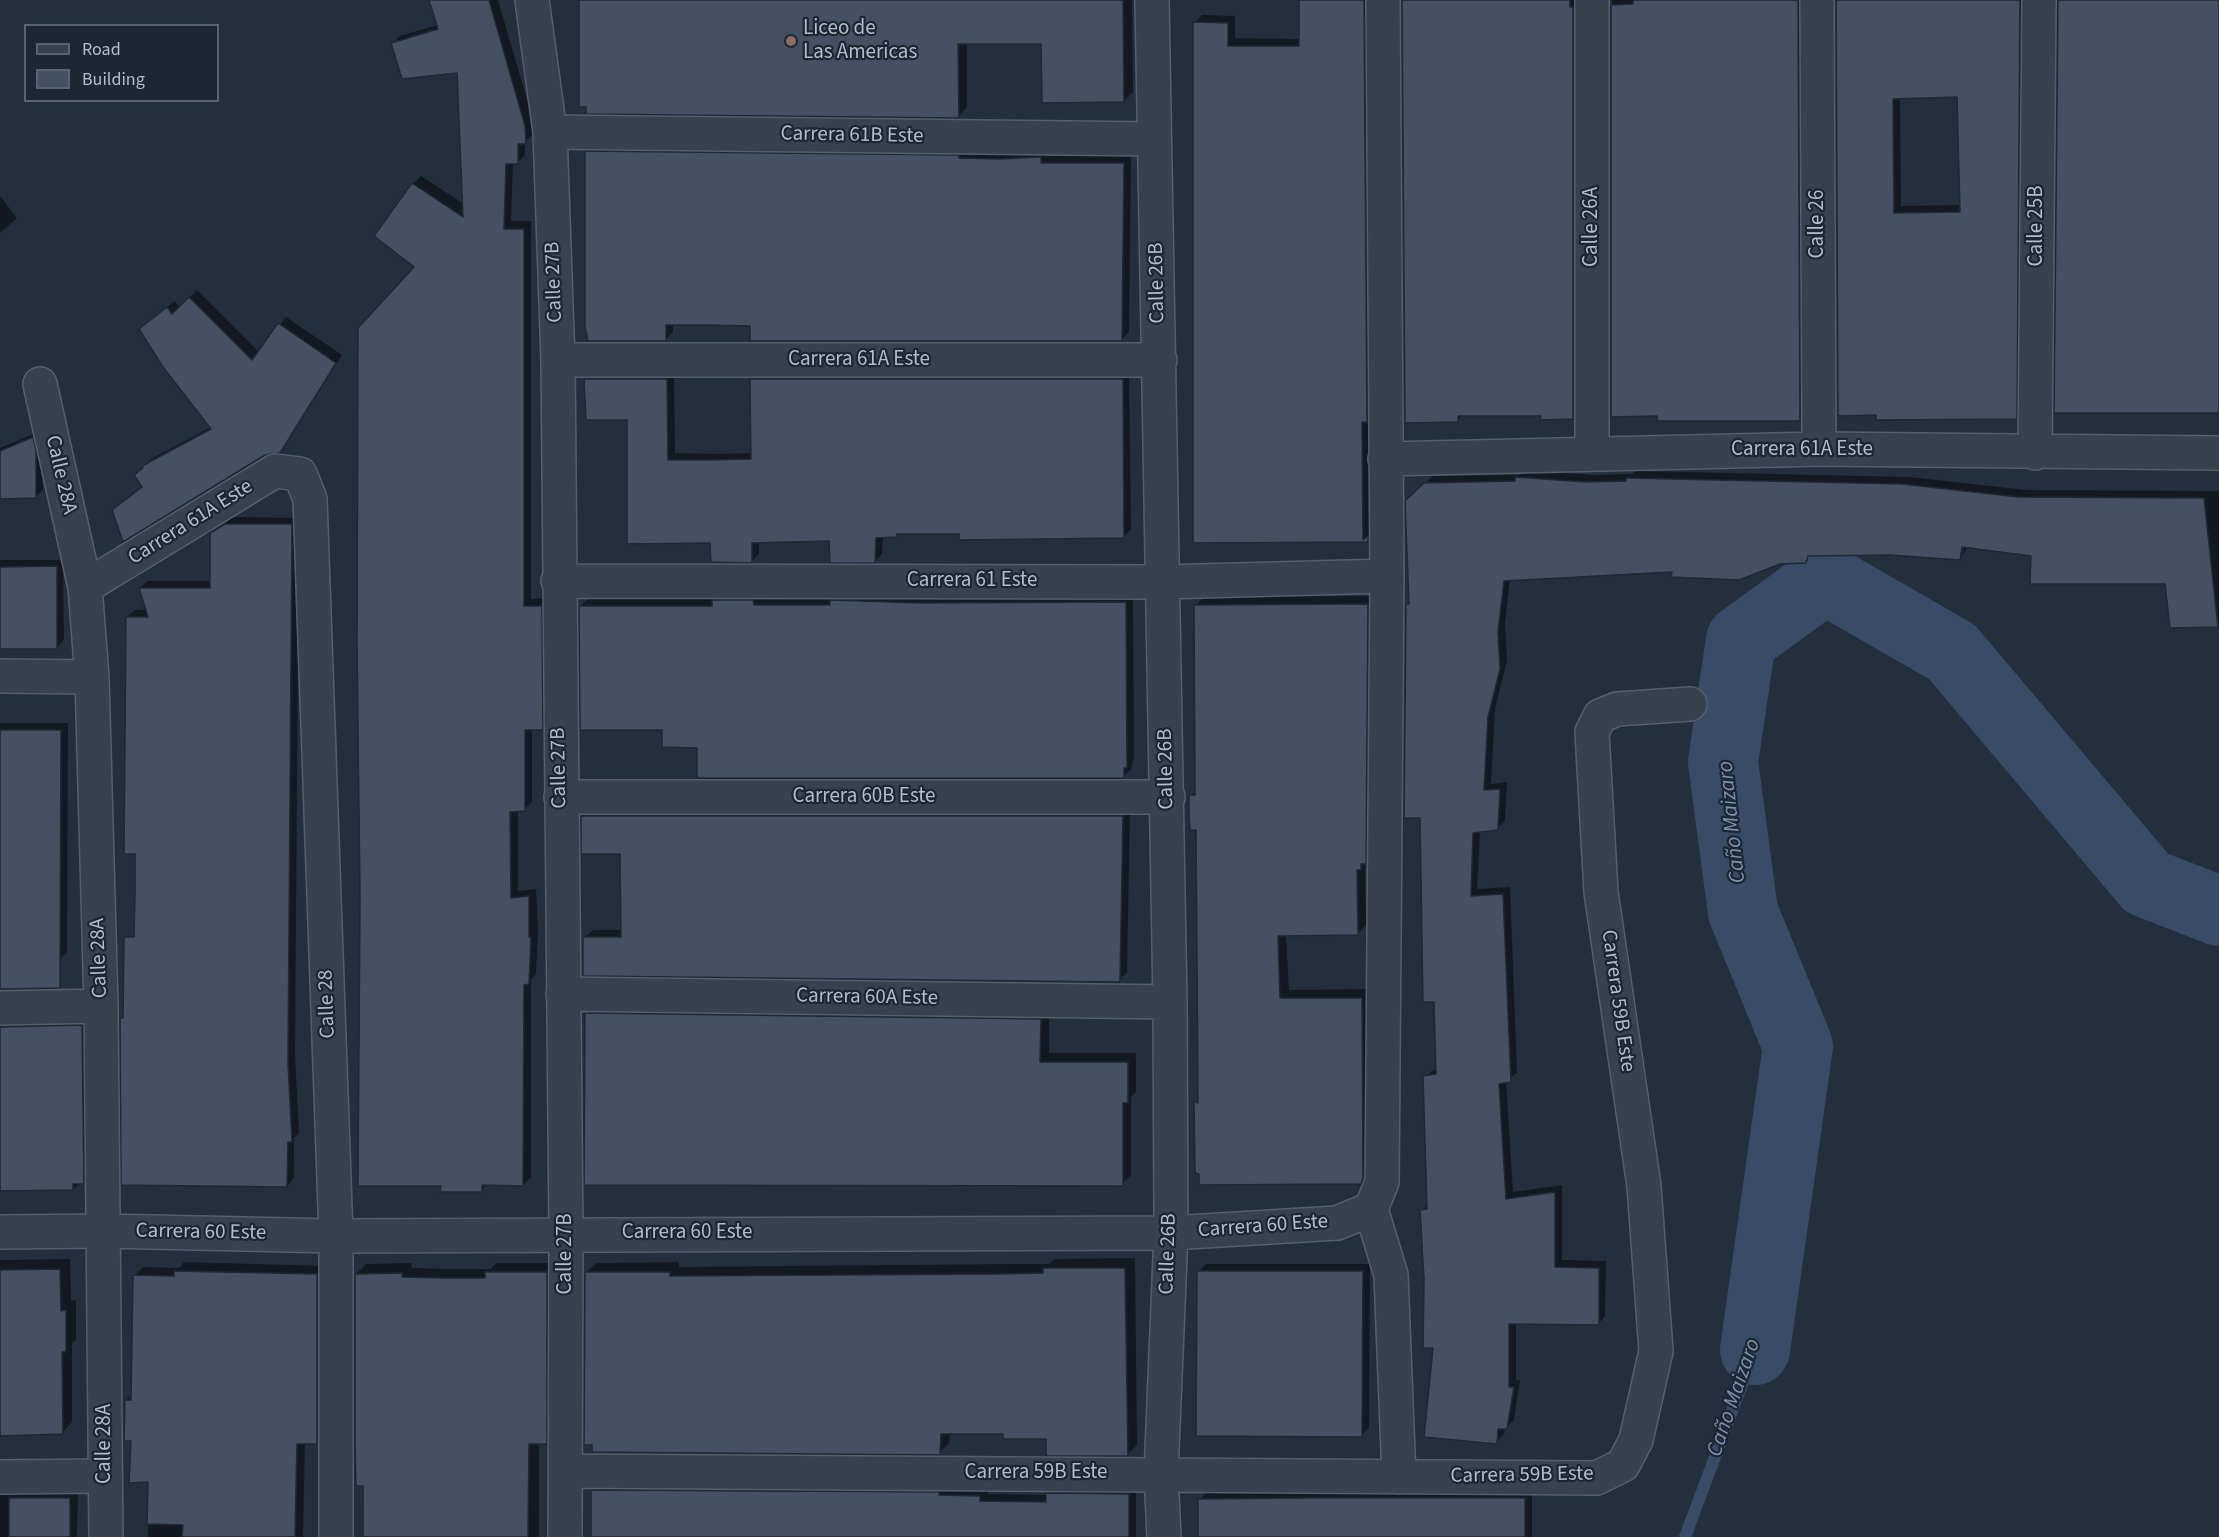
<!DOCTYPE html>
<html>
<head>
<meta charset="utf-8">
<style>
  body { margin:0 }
  #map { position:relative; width:2219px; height:1537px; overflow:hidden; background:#242f3e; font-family:"Source Sans 3",sans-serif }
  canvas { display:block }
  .legend { position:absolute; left:24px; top:24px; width:195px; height:78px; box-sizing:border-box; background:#1d2633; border:2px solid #59626f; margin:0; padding:8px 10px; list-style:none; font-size:18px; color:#b4bcc9 }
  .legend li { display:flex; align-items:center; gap:12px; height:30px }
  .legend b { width:30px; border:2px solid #59626f }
</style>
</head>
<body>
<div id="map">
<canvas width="2219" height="1537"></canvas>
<ul class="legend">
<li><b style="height:8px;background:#38414e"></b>Road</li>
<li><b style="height:16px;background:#455162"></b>Building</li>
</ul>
</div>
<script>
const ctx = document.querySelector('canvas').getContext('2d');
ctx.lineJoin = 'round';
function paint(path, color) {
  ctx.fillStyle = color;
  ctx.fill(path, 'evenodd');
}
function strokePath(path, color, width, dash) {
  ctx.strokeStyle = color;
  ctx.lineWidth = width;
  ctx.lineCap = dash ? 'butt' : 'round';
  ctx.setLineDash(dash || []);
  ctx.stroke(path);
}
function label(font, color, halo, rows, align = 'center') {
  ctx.font = font + ' "Source Sans 3",sans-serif';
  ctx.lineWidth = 4.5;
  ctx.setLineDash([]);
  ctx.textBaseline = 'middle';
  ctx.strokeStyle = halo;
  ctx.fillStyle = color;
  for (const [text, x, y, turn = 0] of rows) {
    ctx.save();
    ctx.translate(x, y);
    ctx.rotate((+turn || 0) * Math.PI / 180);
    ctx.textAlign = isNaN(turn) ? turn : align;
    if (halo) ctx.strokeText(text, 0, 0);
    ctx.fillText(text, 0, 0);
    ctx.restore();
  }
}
paint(new Path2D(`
  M431,0H498L532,117L533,134L525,142V155L517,163H513L511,221H531V599L549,598L550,721L542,729H532V802L524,810H518V891L536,889L538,930L536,974L531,979V1177L523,1185L488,1184L481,1190L413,184L421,176L464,204L458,71L392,44L400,36L438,25Z
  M580,0H1132L1133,92L1124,101L1043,42H967V107L958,116Z
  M1301,0H1371L1370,535L1375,530V533L1367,541H1195V23L1202,15L1235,16V38L1301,39Z
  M1403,0H1580V409L1573,417L1542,414L1463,415L1457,421Z
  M1612,0H1805L1807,411L1800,419L1659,414L1612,416Z
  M1837,0H2027L2024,410L2016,417L1877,419ZM1959,95L1961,205L1901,206L1900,97Z
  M595,144L1048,150V156H1131L1129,332L1122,340L751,324H673V332L666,340L587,152Z
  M0,196L17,218L0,233Z
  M197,290L259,352L286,317L342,355L287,442L279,450L121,503L143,486L135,475L151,459L211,427L148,322L175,301L180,308Z
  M593,372H674L675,453L718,454L752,453V379L759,372H1129L1131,529L1124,537L899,533L896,536L883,537L882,554L875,561L831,540L759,541V554L752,561L712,542L628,418L585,379Z
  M40,431L43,490L35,497L0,498V448Z
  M1524,470L1593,475L1633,474L1635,471L1910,477L2026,490L2219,491V624L2217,626L2166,582L2032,555L1968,547L1960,558L1890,553L1813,554L1805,561L1510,579L1505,624L1507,660L1495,709L1491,784L1507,782L1505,821L1497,829L1480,831L1477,889L1510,887L1517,1073L1506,1081L1513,1192L1562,1185V1260L1606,1261L1605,1316L1598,1324L1516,1323V1380H1520L1514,1420L1505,1428L1504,1434L1497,1442L1434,1347L1426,1279L1422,1211L1428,1204L1425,1077L1437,1068L1436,1000L1407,605L1411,601L1407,502L1433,476L1520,475ZM1964,540L1963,553H1960Z
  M233,517L299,518L295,1055L299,1133L294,1138V1178L287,1186L121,1018L129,1011L151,1010L137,853L127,617L135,610H148L140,588L147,581H211V533Z
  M0,560H63L64,640L57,647L0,648Z
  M721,593H761V598L1133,594L1134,758L1131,769L1123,777L699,746L663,728L580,606L588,599H715Z
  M1376,596L1369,860L1365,864L1366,925L1357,934L1286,935L1289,990L1370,989L1369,1173L1360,1182L1195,1103L1200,1099L1197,829L1191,796L1197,789L1195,606L1204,597Z
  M0,723H68L67,952L59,960H0Z
  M590,809H1130L1127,973L1119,980L585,937L593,930H622L621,852L582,816Z
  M595,1005L1049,1011V1053H1136V1092L1131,1097V1175L1122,1184L586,1014Z
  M0,1010L93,1014L95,1172L73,1189L0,1190Z
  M1135,1258L1137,1445L1127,1455L1048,1438L1004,1432L950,1433L949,1443L939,1453L586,1273L596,1263L679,1262V1267L1012,1264H1049L1054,1259Z
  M70,1259L71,1301L76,1300V1340L72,1343V1422L62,1433L0,1434V1260Z
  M184,1262L325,1266V1434L317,1443H305L303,1537H148L149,1481L132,1440L126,1400L132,1394L134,1276L143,1267L179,1268Z
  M411,1263L412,1268L454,1269H491L496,1263H556V1433L546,1442H539V1537H364L356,1274L366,1264Z
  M1206,1264H1370L1369,1428L1362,1435L1199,1271Z
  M601,1483L988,1488V1494L1048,1495L1056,1486H1136V1537H592L593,1491Z
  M78,1490L77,1537H0V1495H15L19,1491Z
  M1532,1490V1537H1196L1199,1534V1500L1207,1492Z`), '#0007');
strokePath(new Path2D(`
  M1685,1537L1755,1350`), '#394c67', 12);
strokePath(new Path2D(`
  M1755,1350L1798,1046L1743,912L1723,762L1741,640L1825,579L1952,652L2147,883L2219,911`), '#394c67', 70);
const building = new Path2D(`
  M429,0H489L525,126L526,144H518V164H506L504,229H524V606H542L543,730H525V811L510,812L511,898L529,896V937H531L529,984L524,985L523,1186L482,1185V1192H440L441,1186H358L360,896L357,643L358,328L414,267L374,236L412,183L463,217L457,73L402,79L391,43L438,29Z
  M579,0H1123L1124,102L1042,103L1041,44H958L959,118L586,114V107H579Z
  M1299,0H1364L1367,422H1362L1363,540L1368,536V542L1193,543V22L1228,23V46H1299Z
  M1402,0H1570V7H1573V419L1540,420L1541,416H1458V422L1405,423Z
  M1633,0H1798L1800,421H1658L1657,416L1611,417V5L1633,4Z
  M1836,0H2020L2017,419L1876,420V415L1838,416ZM1957,97L1960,212L1894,213L1893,99Z
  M2058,0H2219V413H2054Z
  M585,151L959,155V158L999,159L1041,157V163H1124L1122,341H750V326L710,325H666V341H588L585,326Z
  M189,297L252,360L278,323L336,363L280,453L265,455L123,542L112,510L142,487L134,475L143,468L142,466L211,429L163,367L139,329L167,307L172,314Z
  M584,379H667L668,460H709L751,459L750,379H1123L1124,538L959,540V534H897V537L876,538L875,563H830L829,541L752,543V563L711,562L710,543L627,544V420H586Z
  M33,437L36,450V498L0,499V451Z
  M1515,477L1585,482L1626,481V478L1902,484L2018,497L2204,498L2218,627L2170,628L2165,584H2030L2031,556L1962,547L1960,560L1890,555L1808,556L1806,563L1780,564L1739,580L1671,577L1672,572L1504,581L1498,632L1500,669L1488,717L1484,790L1500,789L1498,830L1473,833L1471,896L1503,894L1511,1082L1499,1084L1506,1199L1555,1192V1267L1599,1268V1325L1509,1324V1387H1514L1507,1429H1498L1497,1444L1424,1437L1433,1348H1423L1424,1279L1420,1210L1427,1209L1423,1076L1436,1074L1434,1002H1423L1420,818H1404L1406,604H1409L1405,501L1424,483L1515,481Z
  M225,524H292L288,1063L292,1142H288L287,1187L121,1185L120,1018H123L124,937H134L135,896V854H124L126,617H148L139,588H210V533Z
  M57,566V649H0V567Z
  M712,600H753L754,605H830V600L919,603L1126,602L1127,768H1124V778H697V748L662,747V730H580L579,606H712Z
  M1368,604L1366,864H1361V870H1357L1358,935L1278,936L1280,998H1362L1363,1178L1361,1184L1199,1185V1174L1195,1173L1194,1102L1198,1103L1196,830H1190L1189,813V795H1195L1194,605Z
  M0,730H61L60,988L0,989Z
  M581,816H1123L1120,982L583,976V937H621L620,854H581Z
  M585,1013L1041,1019L1040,1062H1128V1103H1123V1186L584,1185Z
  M82,1025L84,1184H73V1190L0,1191V1027Z
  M1043,1268H1125L1128,1456H1046V1439H1003V1434H941L940,1455L592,1452V1445H584L585,1272H670V1276L1001,1274L1043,1273Z
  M60,1269L61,1311L66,1310V1352H62L63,1434L0,1436V1270Z
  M174,1271L317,1274V1444H297L295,1537H182L183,1525L147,1524L148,1482L129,1483L131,1441H124L125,1400H131L133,1275L174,1276Z
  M1197,1271H1363L1362,1437L1196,1436Z
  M485,1272H547V1444H529L528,1537H363V1486H356L355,1445V1274L402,1273V1277L443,1278H485Z
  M591,1490L939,1492V1495L980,1496V1501L1046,1502V1493L1129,1494V1537H591Z
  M9,1498H70V1537H9Z
  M1309,1498H1525V1537H1198V1499Z`);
paint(building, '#455162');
strokePath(building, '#1f2835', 1.5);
const street = new Path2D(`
  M532,0L550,132L558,360L566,1233L565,1537
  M1152,0L1170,1002L1171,1233L1161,1474L1164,1537
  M1817,0L1819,449
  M550,132L1154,139
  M558,360H1160
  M40,384L85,587L92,677L101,1006L106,1537
  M2035,453L2039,0
  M1592,454V0
  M1385,459L1819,449L2219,453
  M558,581L1163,582L1387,576
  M85,587L275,471L300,474L310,499L336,1236V1537
  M0,676L92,677
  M561,797H1168
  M563,994L1170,1002
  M0,1008L101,1006
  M1371,1209L1382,1182L1387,576L1383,0
  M1371,1209L1391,1275L1399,1477
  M0,1232L105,1231L336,1236L1171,1233L1337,1223L1371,1209
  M566,1471L1597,1478L1623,1465L1636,1440L1656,1351L1644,1186L1601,892L1592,732L1600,716L1617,709L1690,704
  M0,1477L105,1476`);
strokePath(street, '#565f6c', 36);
strokePath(street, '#38414e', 33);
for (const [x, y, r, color] of [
  [791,41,6,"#8d6e63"]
]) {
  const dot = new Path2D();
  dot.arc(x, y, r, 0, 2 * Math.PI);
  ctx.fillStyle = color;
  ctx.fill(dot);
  strokePath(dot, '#1d2633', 2);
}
label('21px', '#b4bcc9', '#1d2633', [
  ["Liceo de",803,29],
  ["Las Americas",803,53]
], 'left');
label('21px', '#b4bcc9', '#1d2633', [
  ["Carrera 61B Este",852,136,1],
  ["Calle 26",1818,224,-90],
  ["Calle 25B",2037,226,-90],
  ["Calle 26A",1592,227,-90],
  ["Calle 27B",555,282,-92],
  ["Calle 26B",1158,283,-91],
  ["Carrera 61A Este",859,360],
  ["Carrera 61A Este",1802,450],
  ["Calle 28A",60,475,77],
  ["Carrera 61A Este",191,523,-32],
  ["Carrera 61 Este",972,581],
  ["Calle 27B",560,768,-91],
  ["Calle 26B",1167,769,-91],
  ["Carrera 60B Este",864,797],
  ["Calle 28A",100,958,-92],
  ["Carrera 60A Este",867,998,1],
  ["Carrera 59B Este",1617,1001,82],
  ["Calle 28",328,1004,-92],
  ["Carrera 60 Este",1263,1227,-4],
  ["Carrera 60 Este",201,1233,1],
  ["Carrera 60 Este",687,1233],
  ["Calle 27B",566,1254,-90],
  ["Calle 26B",1169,1254,-88],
  ["Calle 28A",105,1444,-90],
  ["Carrera 59B Este",1036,1473],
  ["Carrera 59B Este",1522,1476,-1]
]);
label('italic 22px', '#7c92b1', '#1d2633', [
  ["Caño Maizaro",1733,822,-96],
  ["Caño Maizaro",1735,1398,-71]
]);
</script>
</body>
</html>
